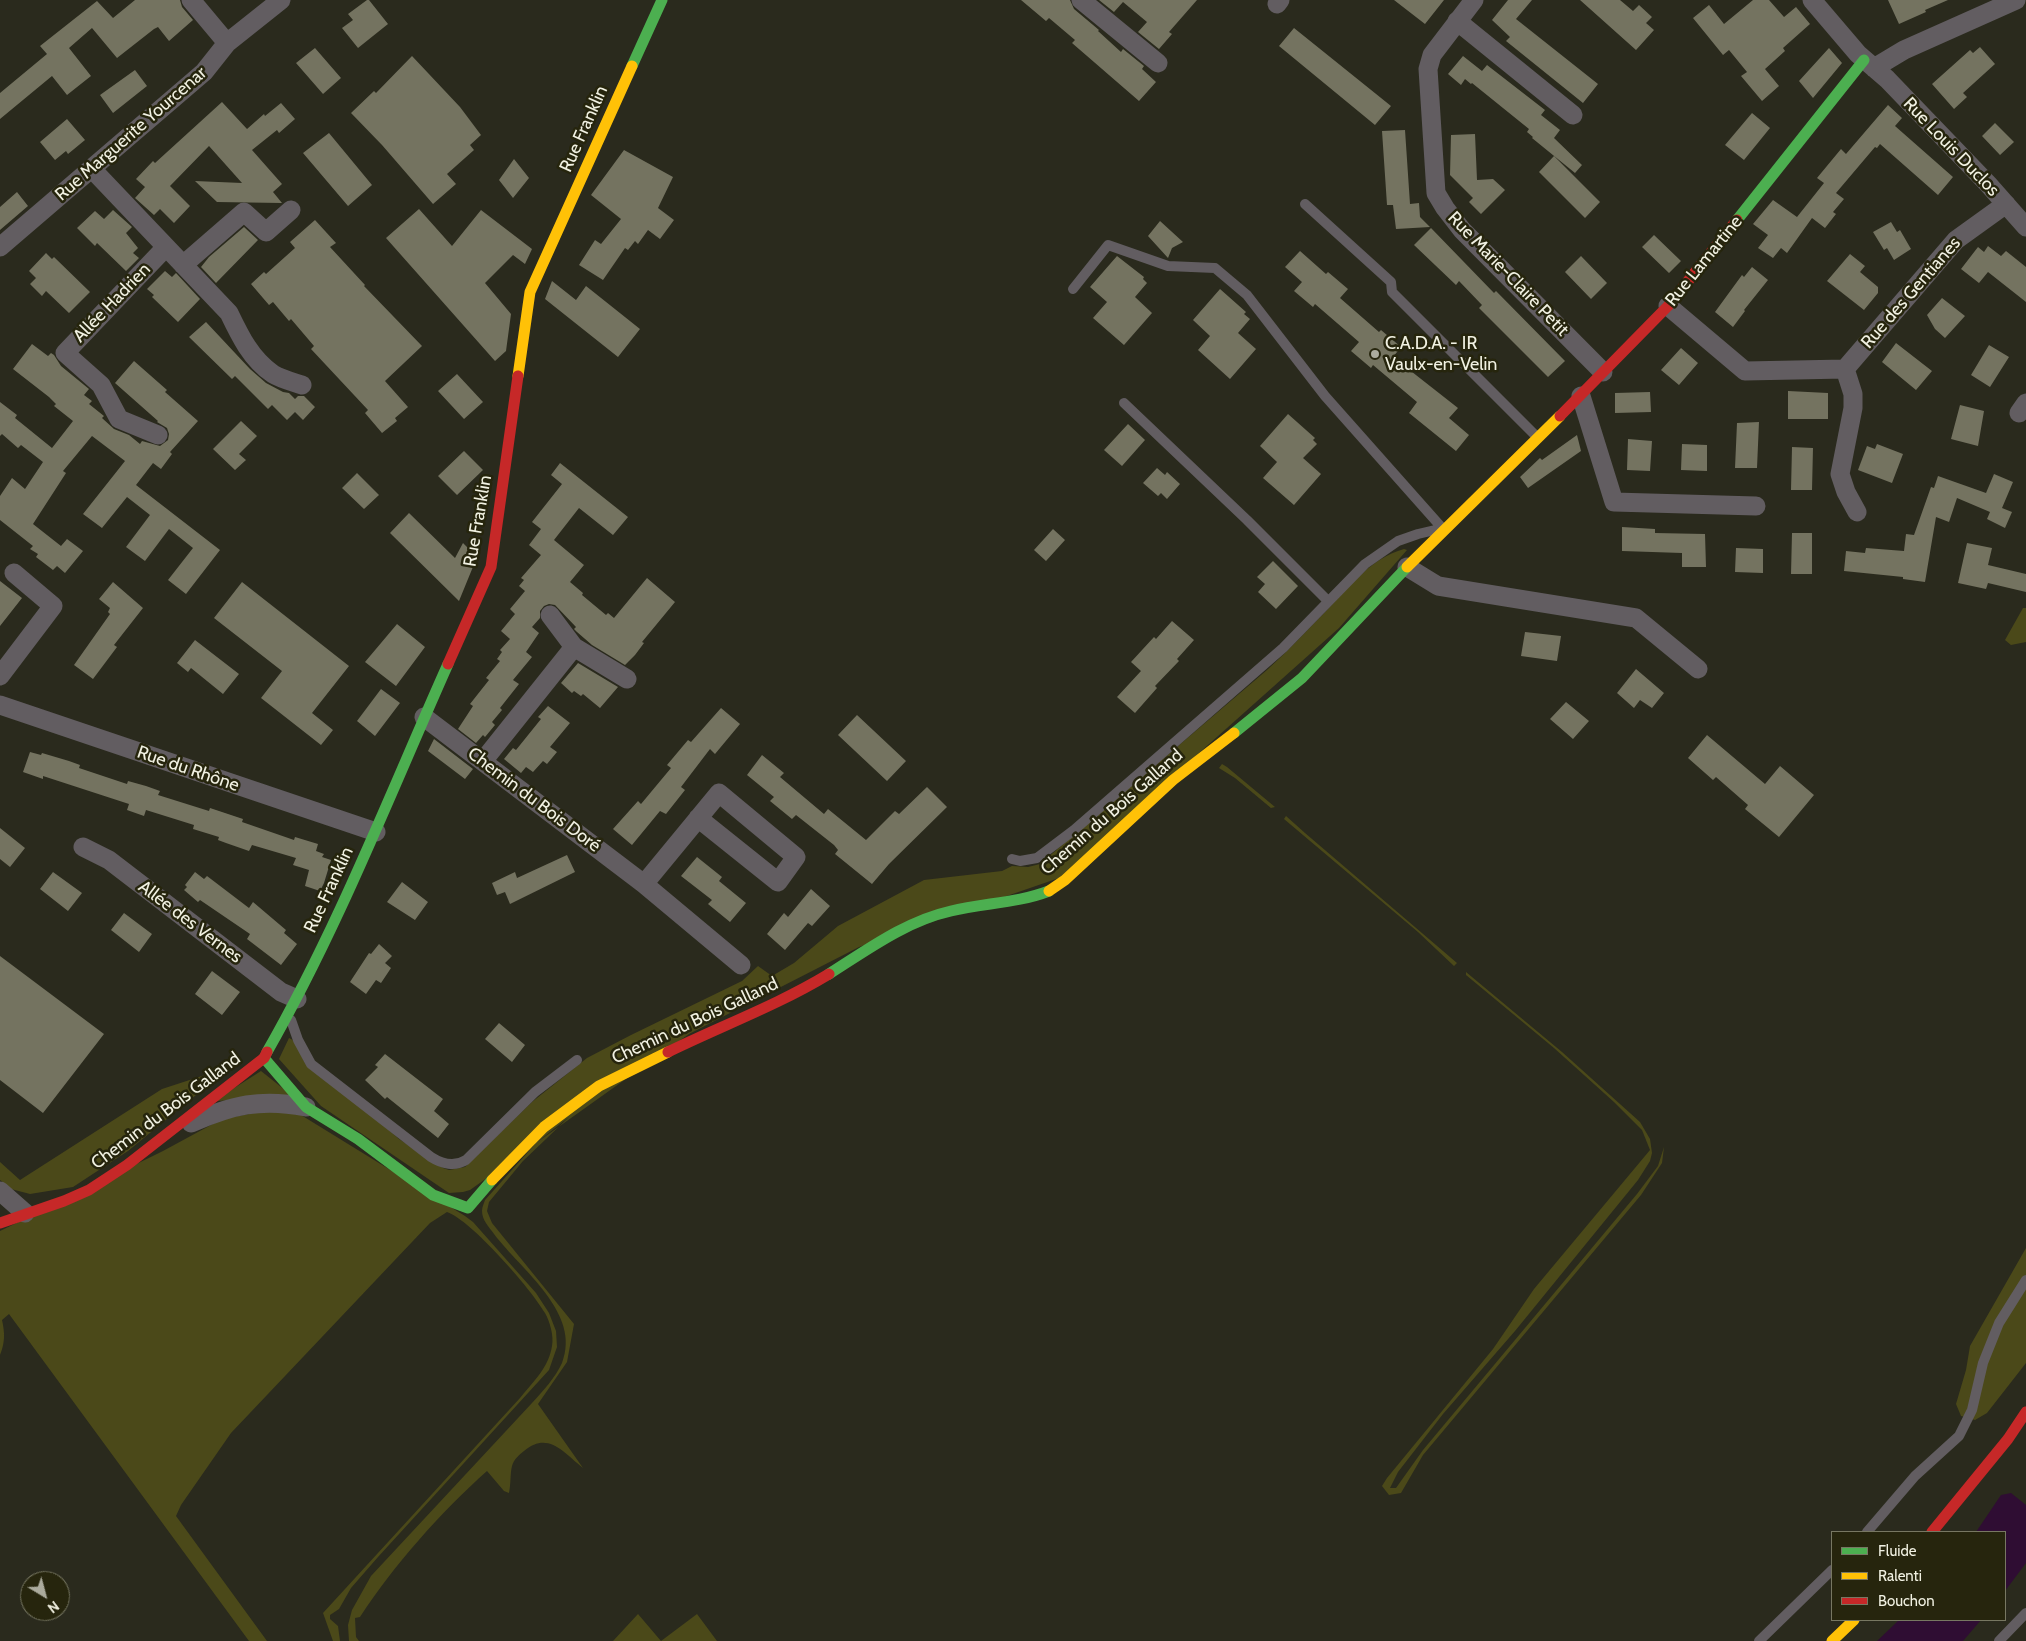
<!DOCTYPE html>
<html>
<head>
<meta charset="utf-8">
<style>
  body { margin:0 }
  #map { position:relative; width:2026px; height:1641px; overflow:hidden; background:#2a2a1d; font-family:Cabin,sans-serif }
  canvas { display:block }
  .legend { position:absolute; left:1831px; top:1531px; width:175px; height:90px; box-sizing:border-box; background:#26250d; border:1px solid #777762; margin:0; padding:6px 9px; list-style:none; font-size:15px; color:#f1f1e2 }
  .legend li { display:flex; align-items:center; gap:10px; height:25px }
  .legend b { width:25px; border:1px solid #777762 }
  .north { position:absolute; left:20px; top:1571px; width:50px; height:50px; box-sizing:border-box; background:#26250d; border:1px solid #777762; border-radius:50%; rotate:143deg; font-size:14px; font-weight:700; line-height:20px; text-align:center; color:#f1f1e2 }
  .north::after { content:''; display:block; margin:auto; width:18px; height:22px; background:#abab9d; clip-path:polygon(50% 0,100% 100%,50% 72%,0 100%) }
</style>
</head>
<body>
<div id="map">
<canvas width="2026" height="1641"></canvas>
<ul class="legend">
<li><b style="height:6px;background:#4caf50"></b>Fluide</li>
<li><b style="height:6px;background:#ffc107"></b>Ralenti</li>
<li><b style="height:6px;background:#c62828"></b>Bouchon</li>
</ul>
<div class="north">N</div>
</div>
<script>
const ctx = document.querySelector('canvas').getContext('2d');
ctx.lineJoin = 'round';
function paint(path, color) {
  ctx.fillStyle = color;
  ctx.fill(path, 'evenodd');
}
function strokePath(path, color, width, dash) {
  ctx.strokeStyle = color;
  ctx.lineWidth = width;
  ctx.lineCap = dash ? 'butt' : 'round';
  ctx.setLineDash(dash || []);
  ctx.stroke(path);
}
function label(font, color, halo, rows, align = 'center') {
  ctx.font = font + ' Cabin,sans-serif';
  ctx.lineWidth = 5;
  ctx.setLineDash([]);
  ctx.textBaseline = 'middle';
  ctx.strokeStyle = halo;
  ctx.fillStyle = color;
  for (const [text, x, y, turn = 0] of rows) {
    ctx.save();
    ctx.translate(x, y);
    ctx.rotate((+turn || 0) * Math.PI / 180);
    ctx.textAlign = isNaN(turn) ? turn : align;
    if (halo) ctx.strokeText(text, 0, 0);
    ctx.fillText(text, 0, 0);
    ctx.restore();
  }
}
paint(new Path2D(`
  M1404,549L1407,550L1339,628L1059,878L859,947L689,1034L470,1190L463,1192L449,1193L321,1106L279,1059L289,1038C298,1041 301,1059 309,1068L375,1118L399,1139L443,1168L449,1170L465,1167L532,1102L587,1058L631,1035L742,981L758,966L772,976L794,963L838,926L924,880L1002,871L1012,866L1028,867L1040,864L1267,670C1288,651 1307,630 1327,610C1350,586 1371,558 1404,549Z
  M2023,608H2026V642L2011,645L2005,640Z
  M1222,764L1227,767L1275,807L1271,808L1235,778L1219,768Z
  M1286,816L1305,833L1457,963L1454,966L1418,932L1284,819Z
  M1466,972L1562,1052L1640,1122L1650,1139L1652,1153L1650,1161L1638,1180L1515,1331L1443,1414L1398,1472L1390,1488H1396L1423,1450L1637,1194L1658,1166L1664,1147L1662,1163L1641,1195L1423,1455L1401,1493L1389,1495L1382,1486L1387,1478L1493,1349L1534,1289L1650,1150L1642,1130L1614,1102L1554,1048L1466,975Z
  M261,1071L295,1098L214,1101Z
  M208,1074L213,1081L128,1151L73,1187L30,1194L11,1189L0,1180V1162L20,1180L162,1089Z
  M271,1110L301,1115L465,1216L473,1222L536,1293L549,1313L556,1331L557,1347L549,1370L378,1557L351,1588L339,1609L330,1615V1619L338,1626L340,1641H333L323,1613L520,1398C533,1382 549,1367 552,1346C554,1336 550,1322 545,1313C532,1290 471,1220 447,1212L430,1223L231,1433L181,1505L176,1516L267,1641H249L9,1314L2,1320C5,1333 5,1343 0,1355V1231L163,1151L222,1119Z
  M569,1117L523,1161L489,1202L487,1211L492,1223L574,1324L567,1362L538,1404L583,1468C563,1452 548,1431 524,1451C519,1455 514,1459 512,1466C510,1474 511,1484 509,1493L504,1491L487,1471C441,1512 394,1565 360,1617L355,1618L356,1637L359,1641H349L348,1625L352,1610L371,1576L532,1403C543,1391 555,1378 562,1363C582,1313 521,1270 494,1234C489,1227 482,1220 482,1211C482,1207 484,1203 485,1200L536,1143Z
  M2026,1248V1363L1987,1413L1975,1420L1961,1416L1956,1404L1966,1370L1970,1346Z
  M638,1614L661,1641L697,1614L717,1641H613Z`), '#4b4919');
paint(new Path2D(`
  M2011,1493L2026,1505V1563L2005,1591V1532H1976L2001,1495Z
  M1899,1620H1981L1963,1641H1877Z`), '#2f0d33');
paint(new Path2D(`
  M135,0H180L182,7L193,20L169,41L158,27L154,29L117,58L92,28L69,48L91,76L67,95L52,76L0,119V93L47,54L40,46L97,1L113,18Z
  M367,0H369L388,24L358,48L342,28L353,20L348,14Z
  M1021,0H1070L1074,9L1099,30L1098,31L1121,52L1123,49L1144,66L1142,69L1156,82L1139,101L1072,43L1075,40L1049,18L1046,21Z
  M1099,0H1197L1169,32L1172,34L1159,49L1138,32L1147,22L1123,2L1114,12Z
  M1394,0H1444L1425,24Z
  M1508,0H1532L1516,19L1598,84L1583,103L1506,41L1510,37L1492,20Z
  M1580,0H1620L1633,11L1639,5L1652,17L1646,23L1654,30L1636,50Z
  M1753,0H1769L1784,17L1796,7L1810,24L1783,48L1785,51L1765,69L1779,86L1762,101L1741,76L1747,72L1729,50L1723,55L1693,18L1709,5L1724,24Z
  M1888,0H1948L1925,10L1926,12L1899,24Z
  M1294,28L1391,106L1375,125L1279,46Z
  M1980,47L1995,64L1963,93L1967,97L1954,109L1932,84L1970,50L1973,53Z
  M315,48L341,78L323,94L296,63Z
  M1829,48L1842,63L1813,98L1799,81Z
  M412,56L460,107L481,135L470,145L474,150L447,174L456,184L433,204L382,145L351,113L374,91L376,93Z
  M1463,56L1482,71L1487,65L1545,110L1541,115L1560,130L1554,138L1582,165L1575,173L1532,138L1533,137L1527,132L1529,129L1472,83L1471,84L1465,79L1461,85L1448,74Z
  M135,70L147,86L113,113L100,95Z
  M222,102L247,129L264,114L265,116L281,103L295,119L279,133L277,130L252,150L282,184L273,192L282,203L217,202L195,181L242,183L209,146L170,186L190,206L174,223L160,209L154,215L135,198L145,187L136,179L153,161L155,163Z
  M1888,105L1902,118L1895,126L1953,177L1938,195L1880,144L1877,148L1875,147L1836,193L1844,199L1833,212L1836,214L1825,228L1812,218L1787,253L1781,248L1773,258L1758,248L1768,235L1753,224L1773,200L1797,217L1824,183L1817,178L1841,149L1846,154Z
  M1752,113L1770,128L1744,160L1725,145Z
  M67,119L85,140L68,154L66,151L55,160L40,142Z
  M1995,123L2014,142L2000,155L1982,136Z
  M1405,130L1410,204L1419,203L1420,217L1430,227L1396,229L1393,205H1387L1382,131Z
  M329,133L372,185L348,206L303,153Z
  M1475,134L1477,180L1493,179L1505,190L1481,214L1469,202L1473,198L1450,175L1451,135Z
  M624,150L673,177L658,208L674,220L660,239L648,230L638,244L635,241L628,250L625,248L603,280L579,265L595,240L601,244L621,219L591,195Z
  M1554,156L1600,202L1585,218L1539,172Z
  M514,159L529,178L513,198L499,180Z
  M17,192L28,206L0,230V207Z
  M419,209L452,246L481,210L532,249L525,264L513,255L485,283L511,314L506,351L495,361L386,238Z
  M113,210L132,227L126,233L138,248L133,253L139,258L126,271L97,243L95,246L77,228L95,211L104,219Z
  M315,220L336,243L330,247L365,285L364,286L422,346L385,381L408,407L395,418L397,421L382,433L365,413L368,410L311,349L314,346L291,319L289,321L273,302L269,305L251,284L264,272L266,274L295,248L290,242Z
  M1160,221L1183,242L1172,248L1168,258L1148,236Z
  M1891,222L1897,232L1900,230L1911,249L1894,260L1887,248L1884,250L1873,232Z
  M244,227L258,240L216,283L201,267L209,257Z
  M1431,228L1494,293L1496,291L1565,361L1548,377L1479,308L1482,305L1459,281L1456,285L1414,245Z
  M1654,235L1681,261L1669,273L1642,247Z
  M1988,246L2001,256L2006,251L2026,267V302L1988,272L1979,283L1961,269L1978,247L1984,252Z
  M1300,251L1326,274L1328,272L1348,289L1340,298L1379,332L1381,330L1401,347L1393,357L1458,408L1449,418L1469,435L1456,451L1409,413L1417,402L1373,365L1371,368L1351,351L1359,342L1315,304L1313,307L1294,291L1302,282L1285,267Z
  M46,253L52,259L54,257L90,292L69,313L46,291L42,296L30,284L36,278L29,271Z
  M1850,254L1865,266L1860,272L1878,287V293L1864,310L1827,281Z
  M1117,256L1144,277L1143,279L1147,283L1135,297L1152,313L1124,345L1093,318L1107,302L1090,287Z
  M1581,256L1607,283L1591,299L1565,272Z
  M1752,267L1768,280L1744,310L1745,311L1733,327L1715,312L1742,275L1744,277Z
  M165,271L172,277L176,273L200,299L178,322L152,297L154,295L147,289Z
  M552,281L576,300L586,286L640,329L618,357L545,299Z
  M1220,289L1246,312L1244,314L1250,319L1238,333L1256,349L1230,379L1198,350L1210,336L1193,320Z
  M1942,298L1965,316L1945,338L1935,329L1927,315Z
  M206,322L250,369L266,383L283,392L289,393L295,399L298,396H304L315,407L303,420L295,412L287,420L272,405L268,409L235,376L232,379L189,337Z
  M1896,343L1932,371L1916,390L1882,362Z
  M32,344L48,356L51,353L54,355L61,366L89,389L84,395L92,401L89,404L104,416L102,418L114,429L129,435L140,444L142,441L160,446L168,440L169,434L167,428L157,422L158,421L115,383L134,361L167,390L165,392L198,421L170,452L172,454L161,469L153,463L136,485L220,550L186,594L168,580L193,548L169,529L145,561L126,547L150,515L127,497L102,528L83,514L125,461L92,436L63,471L66,473L33,524L61,546L67,539L83,551L65,573L57,566L53,570L36,557L38,554L30,549L33,546L0,520V496L12,478L25,489L43,462L21,445L18,448L2,434L0,436V402L17,415L15,418L52,448L73,421L54,406L56,404L49,397L13,369Z
  M1989,345L2009,357L1990,387L1971,375Z
  M1681,348L1698,363L1679,385L1661,370Z
  M457,374L483,402L464,419L438,391Z
  M1788,391L1828,393V419H1788Z
  M1650,392L1651,412L1615,413V393Z
  M1960,405L1984,411L1978,446L1951,439Z
  M1288,414L1315,438L1313,440L1317,444L1303,458L1321,474L1294,505L1263,478L1277,462L1260,446Z
  M241,421L257,436L239,454L246,460L235,470L213,449Z
  M1759,422L1757,468H1735L1737,423Z
  M1128,424L1145,440L1122,466L1104,450Z
  M1577,435L1581,451L1528,488L1520,477L1540,458L1542,460Z
  M1628,439L1652,441L1650,471L1627,470Z
  M1682,444L1707,445V471L1681,470Z
  M1877,444L1903,454L1892,483L1858,470L1867,446L1875,449Z
  M1792,447L1813,448L1812,490H1791Z
  M464,451L483,470L457,495L438,476Z
  M560,463L628,517L613,535L579,508L554,540L584,565L570,582L583,593L582,595L606,615L608,613L614,618L647,578L675,602L642,642L644,643L635,655L625,665L592,645L577,632L574,629L576,627L555,605L549,604L544,606L540,611V618L532,627L539,633L526,652L532,657L513,680L519,684L500,708L502,710L492,722L495,725L485,737L483,735L476,743L458,729L473,706L470,704L489,680L486,678L500,661L497,659L502,652L500,650L510,639L501,631L515,614L510,609L525,591L519,586L524,580L521,578L541,555L529,545L541,529L532,522L562,484L551,475Z
  M1157,468L1165,475L1167,472L1180,484L1167,499L1161,493L1158,496L1143,483Z
  M357,473L379,495L364,509L342,488Z
  M1994,474L2013,482L2002,508L2012,512L2005,528L1987,519L1990,512L1957,498L1949,522L1936,517L1925,582L1903,579V577L1844,571L1846,551L1865,553L1866,548L1904,551L1906,534L1914,535L1931,487L1934,488L1938,476L1986,493Z
  M409,513L455,558L463,543L477,557L459,601L390,533Z
  M1622,527L1655,529V533L1705,534L1706,567H1682V553L1622,551Z
  M1053,529L1065,540L1046,561L1034,550Z
  M1792,533H1812V574H1791Z
  M1967,543L1992,548L1988,565L2026,574V592L1988,583L1986,589L1958,583Z
  M1736,548L1763,549V573L1735,572Z
  M1273,561L1298,586L1276,609L1258,592L1265,584L1257,577Z
  M0,581L22,598L0,626Z
  M113,582L143,608L114,645L117,647L93,679L74,665L110,614L108,612L110,608L99,599Z
  M242,582L349,666L312,713L333,730L321,745L261,698L282,671L214,618Z
  M1172,621L1194,640L1177,659L1179,661L1155,686L1157,688L1135,713L1117,697L1141,671L1131,662L1154,637L1156,639Z
  M397,624L425,647L396,686L365,662Z
  M1525,632L1561,636L1557,661L1521,656Z
  M195,640L239,674L223,694L191,668L188,672L177,663Z
  M578,663L618,687L600,708L583,694L581,696L574,691L572,693L561,683Z
  M1636,669L1664,693L1652,708L1640,700L1634,708L1617,693Z
  M381,689L400,703L375,736L357,721Z
  M1566,702L1589,721L1573,739L1550,719Z
  M548,706L570,723L550,747L557,752L547,764L543,761L533,772L526,767L521,773L504,759L513,748L516,750L541,719L538,717Z
  M721,708L740,724L715,754L710,749L681,787L685,790L666,814L660,811L632,845L613,829L638,801L641,804L671,768L667,765L688,740L691,742Z
  M857,715L906,761L887,781L838,735Z
  M1707,735L1765,784L1780,766L1814,795L1779,837L1745,809L1748,805L1716,777L1713,780L1688,758Z
  M434,739L473,769L465,779L428,751Z
  M30,752L41,755L42,753L69,761L80,765L79,768L127,784L128,781L146,786L160,791L158,795L209,811L210,808L243,819L242,822L294,840L295,837L318,844L316,851L324,854L322,857L331,860L324,883L320,891L305,886L309,870L293,865L296,858L252,845L249,851L226,843L218,840L219,837L193,829L194,825L146,810L144,816L127,810L129,804L43,776V779L23,772Z
  M762,755L784,773L780,777L824,814L828,809L866,840L895,811L899,814L927,787L947,807L889,864L872,884L835,854L838,850L834,845L796,815L792,819L770,801L774,797L747,775Z
  M0,828L25,848L10,867L0,859Z
  M567,855L575,872L510,904L505,892L497,895L492,883L515,872L517,878Z
  M697,857L722,877L719,881L746,903L730,922L708,904L712,900L681,876Z
  M53,872L82,893L68,911L40,889Z
  M195,872L204,879L207,876L249,908L253,902L286,930L284,933L297,944L281,965L247,939L250,934L200,900L198,902L184,890L187,887L185,885Z
  M402,882L428,902L415,920L387,902Z
  M811,889L830,906L812,926L808,923L785,950L767,934L784,913L788,917Z
  M124,913L152,934L139,952L111,930Z
  M379,944L392,956L385,963L391,968L381,983L376,980L366,994L350,982L369,953L371,954Z
  M0,956L104,1034L43,1113L0,1080Z
  M212,971L240,992L222,1015L195,994Z
  M499,1023L525,1045L512,1062L485,1039Z
  M385,1054L443,1099L434,1111L449,1124L438,1138L387,1097L385,1099L365,1080L378,1067L375,1065Z`), '#747360');
strokePath(new Path2D(`
  M1305,204L1391,282L1392,292L1537,437
  M1073,289L1108,245L1168,266L1215,268L1247,295L1325,396L1443,529
  M1124,403L1247,520L1328,601
  M1012,859L1020,861L1037,858L1074,830L1283,648L1365,564L1398,541L1418,534L1435,530
  M291,1020L298,1040L311,1064L431,1157C442,1164 455,1167 466,1160L535,1092L577,1060
  M1867,1532L1915,1476L1959,1436L1972,1410L1983,1363L1999,1323L2026,1280
  M1759,1641L1832,1570
  M1999,1641L2026,1613`), '#625d61', 10);
strokePath(new Path2D(`
  M191,0L227,43
  M1081,0L1158,63
  M1474,0L1432,55L1428,69L1436,193L1445,208L1462,230L1603,372
  M1812,0L1858,54L1887,79L1988,184L2026,227
  M1277,4L1280,0
  M1457,21L1573,115
  M1874,68L1904,50L2016,0
  M92,169L229,313C240,336 251,359 273,374C281,379 293,382 302,385
  M0,247L204,72L227,43L281,0
  M183,265L244,212L266,232L291,210
  M1668,306L1745,371L1845,369L1956,240L2006,204
  M1845,369L1853,394V408L1840,474L1846,492L1857,512
  M1581,396L1614,502L1756,506
  M2019,413L2026,403
  M158,435L119,419L101,385L65,353L166,247
  M1407,567L1438,586L1636,618L1698,669
  M550,615L574,647L627,679
  M0,676L53,606L14,573
  M0,705L376,832
  M424,717L644,884L741,965
  M483,761L574,647
  M83,847L109,860L281,992L297,999
  M644,884L719,793L796,857L778,882L698,818
  M191,1123C232,1105 261,1098 306,1107
  M0,1191L25,1213`), '#625d61', 19);
strokePath(new Path2D(`
  M632,66L662,0
  M1737,220L1864,60
  M1234,733L1302,678L1407,567
  M829,974C867,950 906,921 951,911C984,903 1018,903 1049,891
  M267,1052C338,928 390,794 448,664
  M264,1058L306,1107L358,1139L433,1195L468,1208L492,1180`), '#4caf50', 11);
strokePath(new Path2D(`
  M518,376L530,292L632,66
  M1407,567L1560,416
  M1049,891L1065,880L1173,780L1234,733
  M492,1180L544,1127L599,1086L668,1052
  M1832,1641L1854,1620`), '#ffc107', 11);
strokePath(new Path2D(`
  M1560,416L1668,306L1737,220
  M448,664L491,567L518,376
  M668,1052C721,1026 778,1005 829,974
  M0,1223L64,1201L89,1190L127,1165L264,1058L267,1052
  M1932,1532L2008,1439L2026,1412`), '#c62828', 11);
for (const [x, y, r, color] of [
  [1375,354,5,"#abab9d"]
]) {
  const dot = new Path2D();
  dot.arc(x, y, r, 0, 2 * Math.PI);
  ctx.fillStyle = color;
  ctx.fill(dot);
  strokePath(dot, '#26250d', 2);
}
label('18px', '#f1f1e2', '#26250d', [
  ["Rue Franklin",584,129,-66],
  ["Rue Marguerite Yourcenar",131,134,-41],
  ["Rue Louis Duclos",1951,147,46],
  ["Rue Lamartine",1704,261,-51],
  ["Rue Marie-Claire Petit",1508,274,46],
  ["Rue des Gentianes",1911,293,-49],
  ["Allée Hadrien",112,303,-46],
  ["Rue Franklin",478,521,-80],
  ["Rue du Rhône",188,769,19],
  ["Chemin du Bois Doré",534,800,37],
  ["Chemin du Bois Galland",1112,812,-41],
  ["Rue Franklin",329,890,-65],
  ["Allée des Vernes",190,922,37],
  ["Chemin du Bois Galland",695,1021,-25],
  ["Chemin du Bois Galland",166,1111,-37]
]);
label('18px', '#f1f1e2', '#26250d', [
  ["C.A.D.A. - IR",1385,344],
  ["Vaulx-en-Velin",1385,365]
], 'left');
</script>
</body>
</html>
